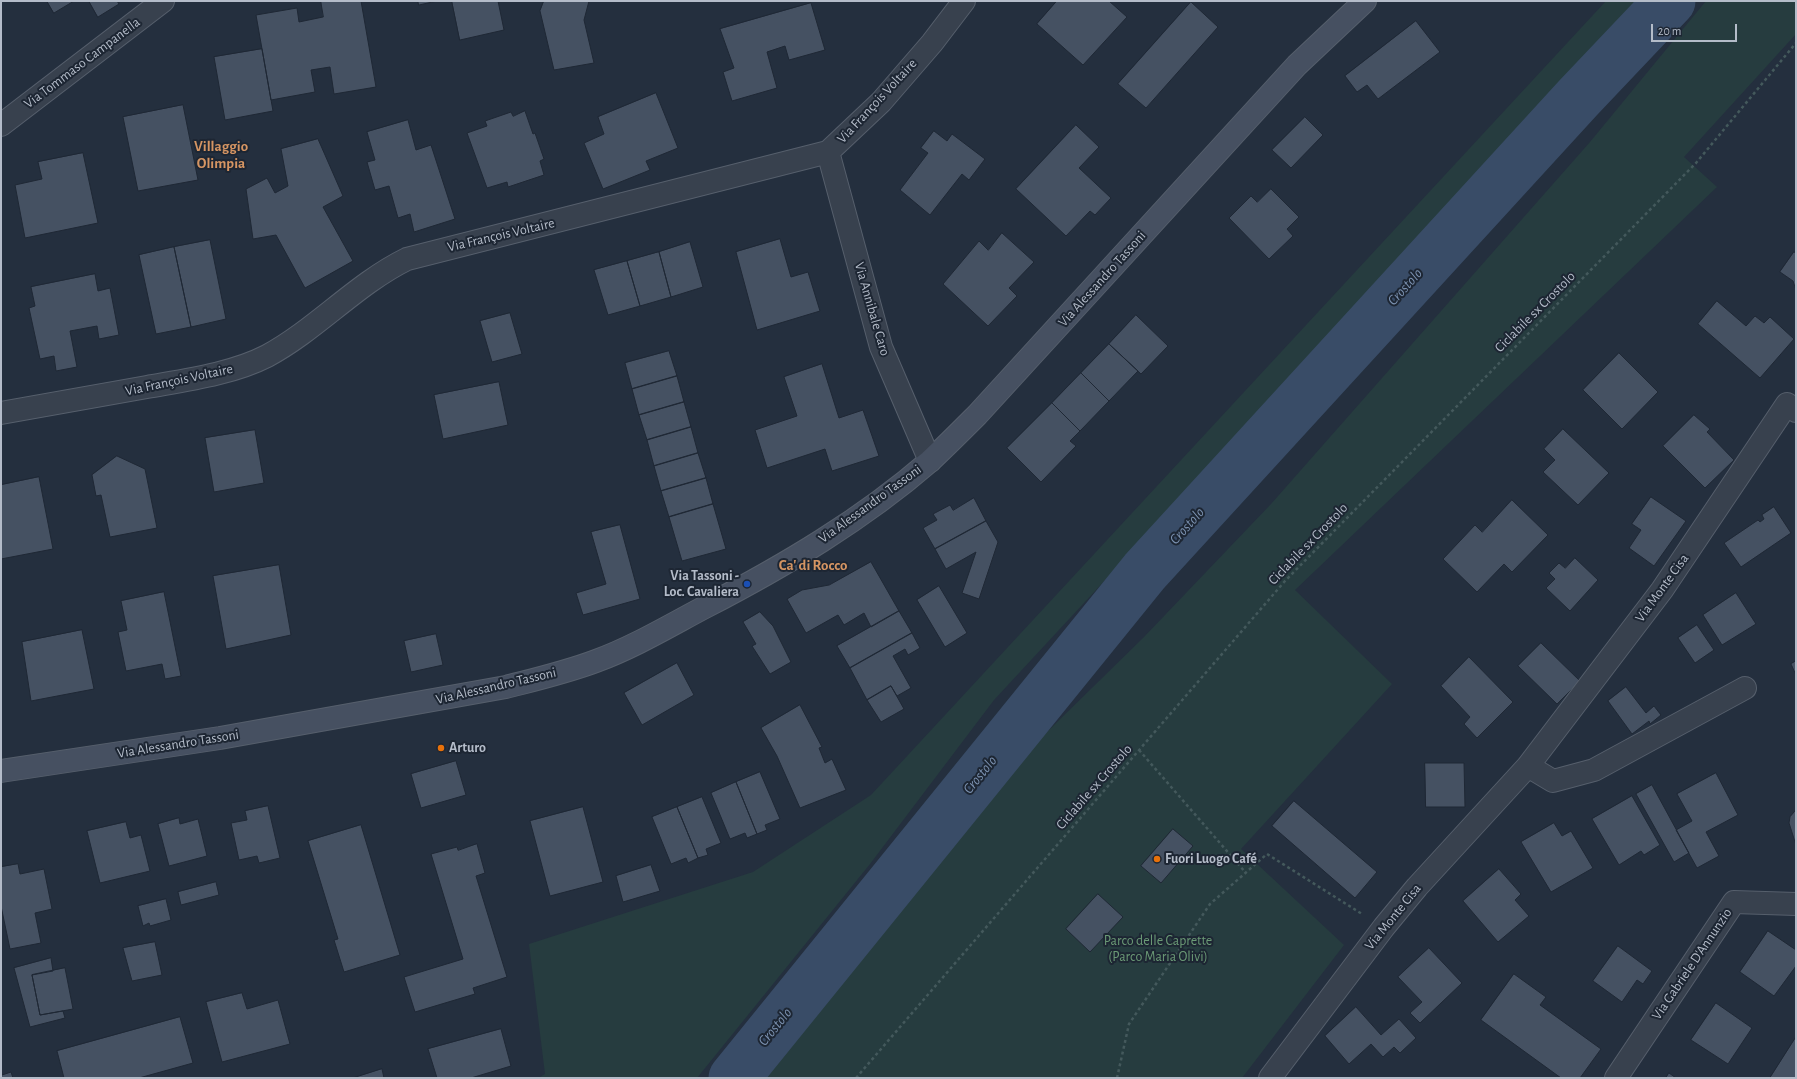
<!DOCTYPE html>
<html>
<head>
<meta charset="utf-8">
<style>
  body { margin:0 }
  #map { position:relative; width:1797px; height:1079px; overflow:hidden; background:#242f3e; font-family:"Alegreya Sans",sans-serif }
  canvas { display:block }
  .frame { position:absolute; inset:0; border:2px solid #b4bcc9; pointer-events:none }
  .scale { position:absolute; left:1651px; top:24px; width:86px; height:18px; box-sizing:border-box; border:2px solid #b4bcc9; border-top:0; padding-left:5px; font-size:12px; line-height:14px; white-space:nowrap; color:#b4bcc9; -webkit-text-stroke:3px #1d2633; paint-order:stroke }
</style>
</head>
<body>
<div id="map">
<canvas width="1797" height="1079"></canvas>
<div class="frame"></div>
<div class="scale">20 m</div>
</div>
<script>
const ctx = document.querySelector('canvas').getContext('2d');
ctx.lineJoin = 'round';
function paint(path, color) {
  ctx.fillStyle = color;
  ctx.fill(path, 'evenodd');
}
function strokePath(path, color, width, dash) {
  ctx.strokeStyle = color;
  ctx.lineWidth = width;
  ctx.lineCap = dash ? 'butt' : 'round';
  ctx.setLineDash(dash || []);
  ctx.stroke(path);
}
function label(font, color, halo, rows, align = 'center') {
  ctx.font = font + ' "Alegreya Sans",sans-serif';
  ctx.lineWidth = 4;
  ctx.setLineDash([]);
  ctx.textBaseline = 'middle';
  ctx.strokeStyle = halo;
  ctx.fillStyle = color;
  for (const [text, x, y, turn = 0] of rows) {
    ctx.save();
    ctx.translate(x, y);
    ctx.rotate((+turn || 0) * Math.PI / 180);
    ctx.textAlign = isNaN(turn) ? turn : align;
    if (halo) ctx.strokeText(text, 0, 0);
    ctx.fillText(text, 0, 0);
    ctx.restore();
  }
}
paint(new Path2D(`
  M1606,1H1642L994,700L870,864L697,1078H538L545,1074L529,944L753,872L871,795Z
  M1706,1H1796V34L1684,157L1717,187L1295,590L1392,684L1241,849L1344,945L1242,1078H740L998,780L1144,637L1271,504L1590,142Z`), '#263c3f');
strokePath(new Path2D(`
  M734,1078L1145,571L1578,98L1670,1`), '#394c67', 51);
const building = new Path2D(`
  M47,1H74L54,13Z
  M89,1H117L119,4L98,17Z
  M321,1H361L376,87L334,94L330,67L311,70L315,92L271,100L256,15L297,8L299,22L323,17Z
  M418,1H437L419,5Z
  M452,1H498L504,30L460,40Z
  M544,1H589L584,20L594,63L554,70L540,11Z
  M1057,1H1109L1127,17L1083,65L1037,24Z
  M1191,2L1218,27L1146,108L1118,84Z
  M811,3L825,50L789,60L785,46L767,52L777,88L732,101L723,72L734,68L720,29Z
  M1416,21L1440,52L1378,99L1367,85L1357,92L1345,76Z
  M262,49L273,111L225,120L214,57Z
  M656,93L678,148L646,161L650,170L603,189L584,143L604,134L598,117Z
  M183,105L198,180L138,191L123,117Z
  M525,111L533,134L535,133L544,159L540,161L544,175L508,187L507,182L487,188L467,133L487,126L485,121L511,112L513,116Z
  M1305,117L1323,135L1291,168L1272,150Z
  M408,120L416,150L431,145L455,219L414,232L410,214L398,218L389,186L375,190L367,162L375,160L367,132Z
  M1076,125L1099,147L1079,168L1111,198L1095,215L1090,211L1066,236L1016,189Z
  M934,131L947,141L952,134L985,159L969,180L962,174L930,215L900,190L928,153L921,148Z
  M318,139L343,196L323,207L353,261L305,288L276,235L253,239L246,189L267,178L275,193L288,186L281,149Z
  M83,153L98,223L25,238L15,185L42,179L38,162Z
  M1271,189L1299,217L1287,229L1293,236L1269,259L1229,218L1251,196L1257,202Z
  M1002,233L1034,262L1009,288L1017,296L988,326L943,284L979,241L988,250Z
  M780,239L791,277L808,272L820,311L757,330L736,252Z
  M210,240L226,319L191,327L174,247Z
  M690,242L703,287L671,297L659,252Z
  M174,247L191,327L156,334L139,255Z
  M659,252L671,297L640,306L627,261Z
  M1794,252L1796,253V290L1793,281L1780,272Z
  M627,261L640,306L608,315L594,270Z
  M95,274L98,291L110,288L119,335L99,339L97,326L70,331L77,367L56,371L54,356L40,359L29,308L35,306L31,287Z
  M1717,301L1746,326L1755,316L1764,323L1770,317L1794,339L1760,378L1698,324Z
  M510,313L522,354L492,362L480,321Z
  M1136,315L1168,346L1141,374L1109,344Z
  M1109,344L1138,371L1109,401L1081,373Z
  M669,351L677,376L632,389L625,363Z
  M1619,353L1658,392L1622,429L1583,390Z
  M822,364L839,418L863,410L879,456L832,471L825,449L767,468L755,430L797,416L784,377Z
  M1081,373L1109,401L1080,431L1052,403Z
  M677,376L684,402L639,415L632,389Z
  M499,382L508,425L443,439L434,395Z
  M684,402L691,427L647,440L639,415Z
  M1052,403L1080,431L1070,441L1076,446L1041,482L1007,448Z
  M1694,415L1710,429L1707,432L1734,460L1705,488L1663,446Z
  M691,427L698,453L654,466L647,440Z
  M1563,429L1609,473L1578,505L1543,472L1555,460L1544,449Z
  M255,430L264,483L214,492L205,438Z
  M698,453L706,478L661,491L654,466Z
  M117,456L145,469L157,528L110,537L101,495L96,496L92,475Z
  M39,477L53,549L1,559V485Z
  M706,478L713,504L669,517L661,491Z
  M1651,497L1686,521L1654,566L1629,548L1641,530L1632,524Z
  M974,498L986,521L935,549L923,528L937,520L933,514L950,505L953,510Z
  M1512,500L1548,535L1512,572L1504,564L1477,592L1443,559L1475,525L1482,532Z
  M713,504L726,549L682,561L669,517Z
  M1774,507L1791,533L1741,567L1724,543L1758,520L1760,522L1764,519L1762,515Z
  M986,521L998,542L979,599L962,593L976,552L946,569L935,549Z
  M620,525L640,599L583,615L576,593L606,584L591,532Z
  M1575,558L1598,580L1570,611L1546,588L1555,579L1549,573L1559,563L1565,568Z
  M871,562L899,611L871,627L864,613L844,625L838,615L806,633L787,599L802,590L829,585Z
  M279,565L291,635L226,649L213,576Z
  M939,586L967,633L945,647L917,600Z
  M164,592L181,676L165,679L162,664L126,671L118,632L127,630L121,601Z
  M1736,593L1756,624L1722,645L1703,615Z
  M899,611L912,633L850,668L837,646Z
  M760,612L773,626L791,662L770,674L752,646L756,644L743,622Z
  M1697,625L1714,650L1695,663L1678,638Z
  M82,630L94,689L31,701L22,642Z
  M912,633L920,648L908,655L905,649L893,656L911,688L897,696L891,686L867,700L850,668Z
  M436,634L443,665L411,672L404,641Z
  M1541,643L1580,681L1557,704L1518,666Z
  M1469,657L1513,702L1477,738L1464,724L1470,717L1441,686Z
  M1796,661V675L1791,664Z
  M677,663L694,695L642,725L624,693Z
  M891,686L904,709L881,722L867,700Z
  M1626,687L1646,713L1654,706L1661,715L1650,724L1649,721L1632,734L1608,701Z
  M800,705L822,747L819,748L825,763L832,759L846,790L800,808L777,756L761,728Z
  M456,761L466,795L421,808L411,774Z
  M1425,763H1464L1465,807H1426Z
  M760,772L780,819L765,825L767,830L757,834L736,782Z
  M1716,773L1738,815L1706,832L1719,856L1697,868L1676,830L1692,821L1677,794Z
  M736,782L757,834L747,838L745,833L730,839L711,793Z
  M1652,785L1689,853L1674,862L1636,794Z
  M1632,796L1660,845L1644,855L1641,851L1619,865L1592,819Z
  M702,797L721,843L706,849L708,855L698,858L677,807Z
  M1294,801L1377,872L1355,898L1272,826Z
  M268,806L280,858L259,863L257,856L239,860L231,823L247,820L245,811Z
  M583,807L603,882L550,896L530,821Z
  M677,807L698,858L688,863L686,858L671,864L652,817Z
  M1796,810V845L1789,823L1790,817Z
  M179,818L180,824L198,819L207,856L169,866L158,824Z
  M126,822L130,838L141,835L150,871L100,883L87,831Z
  M1554,823L1562,836L1571,831L1593,868L1551,892L1521,842Z
  M361,825L400,955L344,972L334,940L338,939L308,841Z
  M1173,829L1193,846L1161,883L1141,866Z
  M477,844L485,873L476,876L507,977L473,988L475,994L415,1012L404,977L463,959L431,854L457,847L458,850Z
  M18,864L20,874L44,869L52,909L35,913L41,943L10,949L1,906V867Z
  M651,865L660,891L623,902L616,876Z
  M1499,869L1521,894L1515,900L1529,916L1498,942L1463,901Z
  M216,882L219,895L181,905L178,892Z
  M1098,894L1123,917L1090,952L1066,929Z
  M166,899L171,920L150,926L149,923L143,926L138,906Z
  M1768,931L1796,950V966L1774,996L1740,972Z
  M155,942L162,975L132,981L123,948Z
  M1618,946L1652,971L1643,984L1637,980L1622,1002L1593,981Z
  M1429,948L1462,983L1420,1023L1410,1013L1422,1002L1398,977Z
  M51,958L53,971L32,975L40,1015L63,1011L65,1018L30,1027L14,968Z
  M65,968L73,1009L40,1015L32,975Z
  M1514,974L1546,997L1540,1005L1601,1049L1580,1078H1561L1481,1020Z
  M242,993L247,1009L278,1000L290,1044L222,1062L206,1002Z
  M1716,1003L1752,1028L1728,1064L1691,1040Z
  M1356,1007L1381,1035L1399,1019L1416,1038L1400,1053L1394,1047L1383,1057L1371,1044L1349,1064L1325,1036Z
  M180,1017L193,1063L139,1078H64L57,1051Z
  M501,1029L511,1066L471,1078H437L428,1049Z
  M1796,1037V1078H1770Z
  M382,1069L384,1078H353Z
  M1,1071L2,1075L11,1072L13,1078H1Z
  M1669,1073L1676,1078H1666Z`);
paint(building, '#455162');
strokePath(building, '#1f2835', 1);
const street = new Path2D(`
  M1,125L163,1
  M828,152L881,347L930,461
  M1,413C50,404 99,396 147,387C186,380 232,374 267,356C317,329 356,284 407,259L828,152L881,102L932,43L964,1
  M1528,766L1553,781L1594,770L1745,688
  M1270,1078L1384,927L1417,887L1528,766L1662,590L1787,404L1796,411
  M1616,1078L1734,902L1796,904`);
const secondary = new Path2D(`
  M1,771L220,738L506,687C537,679 567,672 596,661C634,647 669,626 705,607C784,566 862,520 930,461C946,446 962,430 977,415L1297,65L1365,1`);
strokePath(street, '#565f6c', 24);
strokePath(secondary, '#565f6c', 24);
strokePath(new Path2D(`
  M1139,750L1246,873
  M856,1078L1285,581L1696,163L1796,43
  M1117,1078L1129,1024L1210,904L1267,854L1362,914`), '#44595c', 2.5, [3, 3]);
strokePath(street, '#38414e', 22);
strokePath(secondary, '#465061', 22);
for (const [x, y, r, color] of [
  [747,584,4,"#1a4fb4"],
  [441,748,4,"#e8710a"],
  [1157,859,4,"#e8710a"]
]) {
  const dot = new Path2D();
  dot.arc(x, y, r, 0, 2 * Math.PI);
  ctx.fillStyle = color;
  ctx.fill(dot);
  strokePath(dot, '#1d2633', 1.5);
}
label('14px', '#b4bcc9', '#1d2633', [
  ["Via Tommaso Campanella",82,63,-37],
  ["Via François Voltaire",877,101,-47],
  ["Via François Voltaire",501,235,-13],
  ["Via Alessandro Tassoni",1102,279,-48],
  ["Via Annibale Caro",872,309,74],
  ["Ciclabile sx Crostolo",1535,312,-45],
  ["Via François Voltaire",179,380,-12],
  ["Via Alessandro Tassoni",870,504,-36],
  ["Ciclabile sx Crostolo",1308,544,-46],
  ["Via Monte Cisa",1662,588,-54],
  ["Via Alessandro Tassoni",496,686,-13],
  ["Via Alessandro Tassoni",178,744,-9],
  ["Ciclabile sx Crostolo",1094,787,-49],
  ["Via Monte Cisa",1393,917,-51],
  ["Via Gabriele D'Annunzio",1692,964,-56]
]);
label('bold 14px', '#b4bcc9', '#1d2633', [
  ["Via Tassoni -",739,576,"right"],
  ["Loc. Cavaliera",739,592,"right"],
  ["Arturo",449,748],
  ["Fuori Luogo Café",1165,859]
], 'left');
label('14px', '#6b9a76', '#1d2633', [
  ["Parco delle Caprette",1158,941],
  ["(Parco Maria Olivi)",1158,957]
]);
label('bold 15px', '#d59563', '#1d2633', [
  ["Villaggio",221,146],
  ["Olimpia",221,163],
  ["Ca' di Rocco",813,565]
]);
label('italic 15px', '#7c92b1', '#1d2633', [
  ["Crostolo",1405,287,-48],
  ["Crostolo",1187,526,-48],
  ["Crostolo",980,775,-51],
  ["Crostolo",775,1027,-51]
]);
</script>
</body>
</html>
